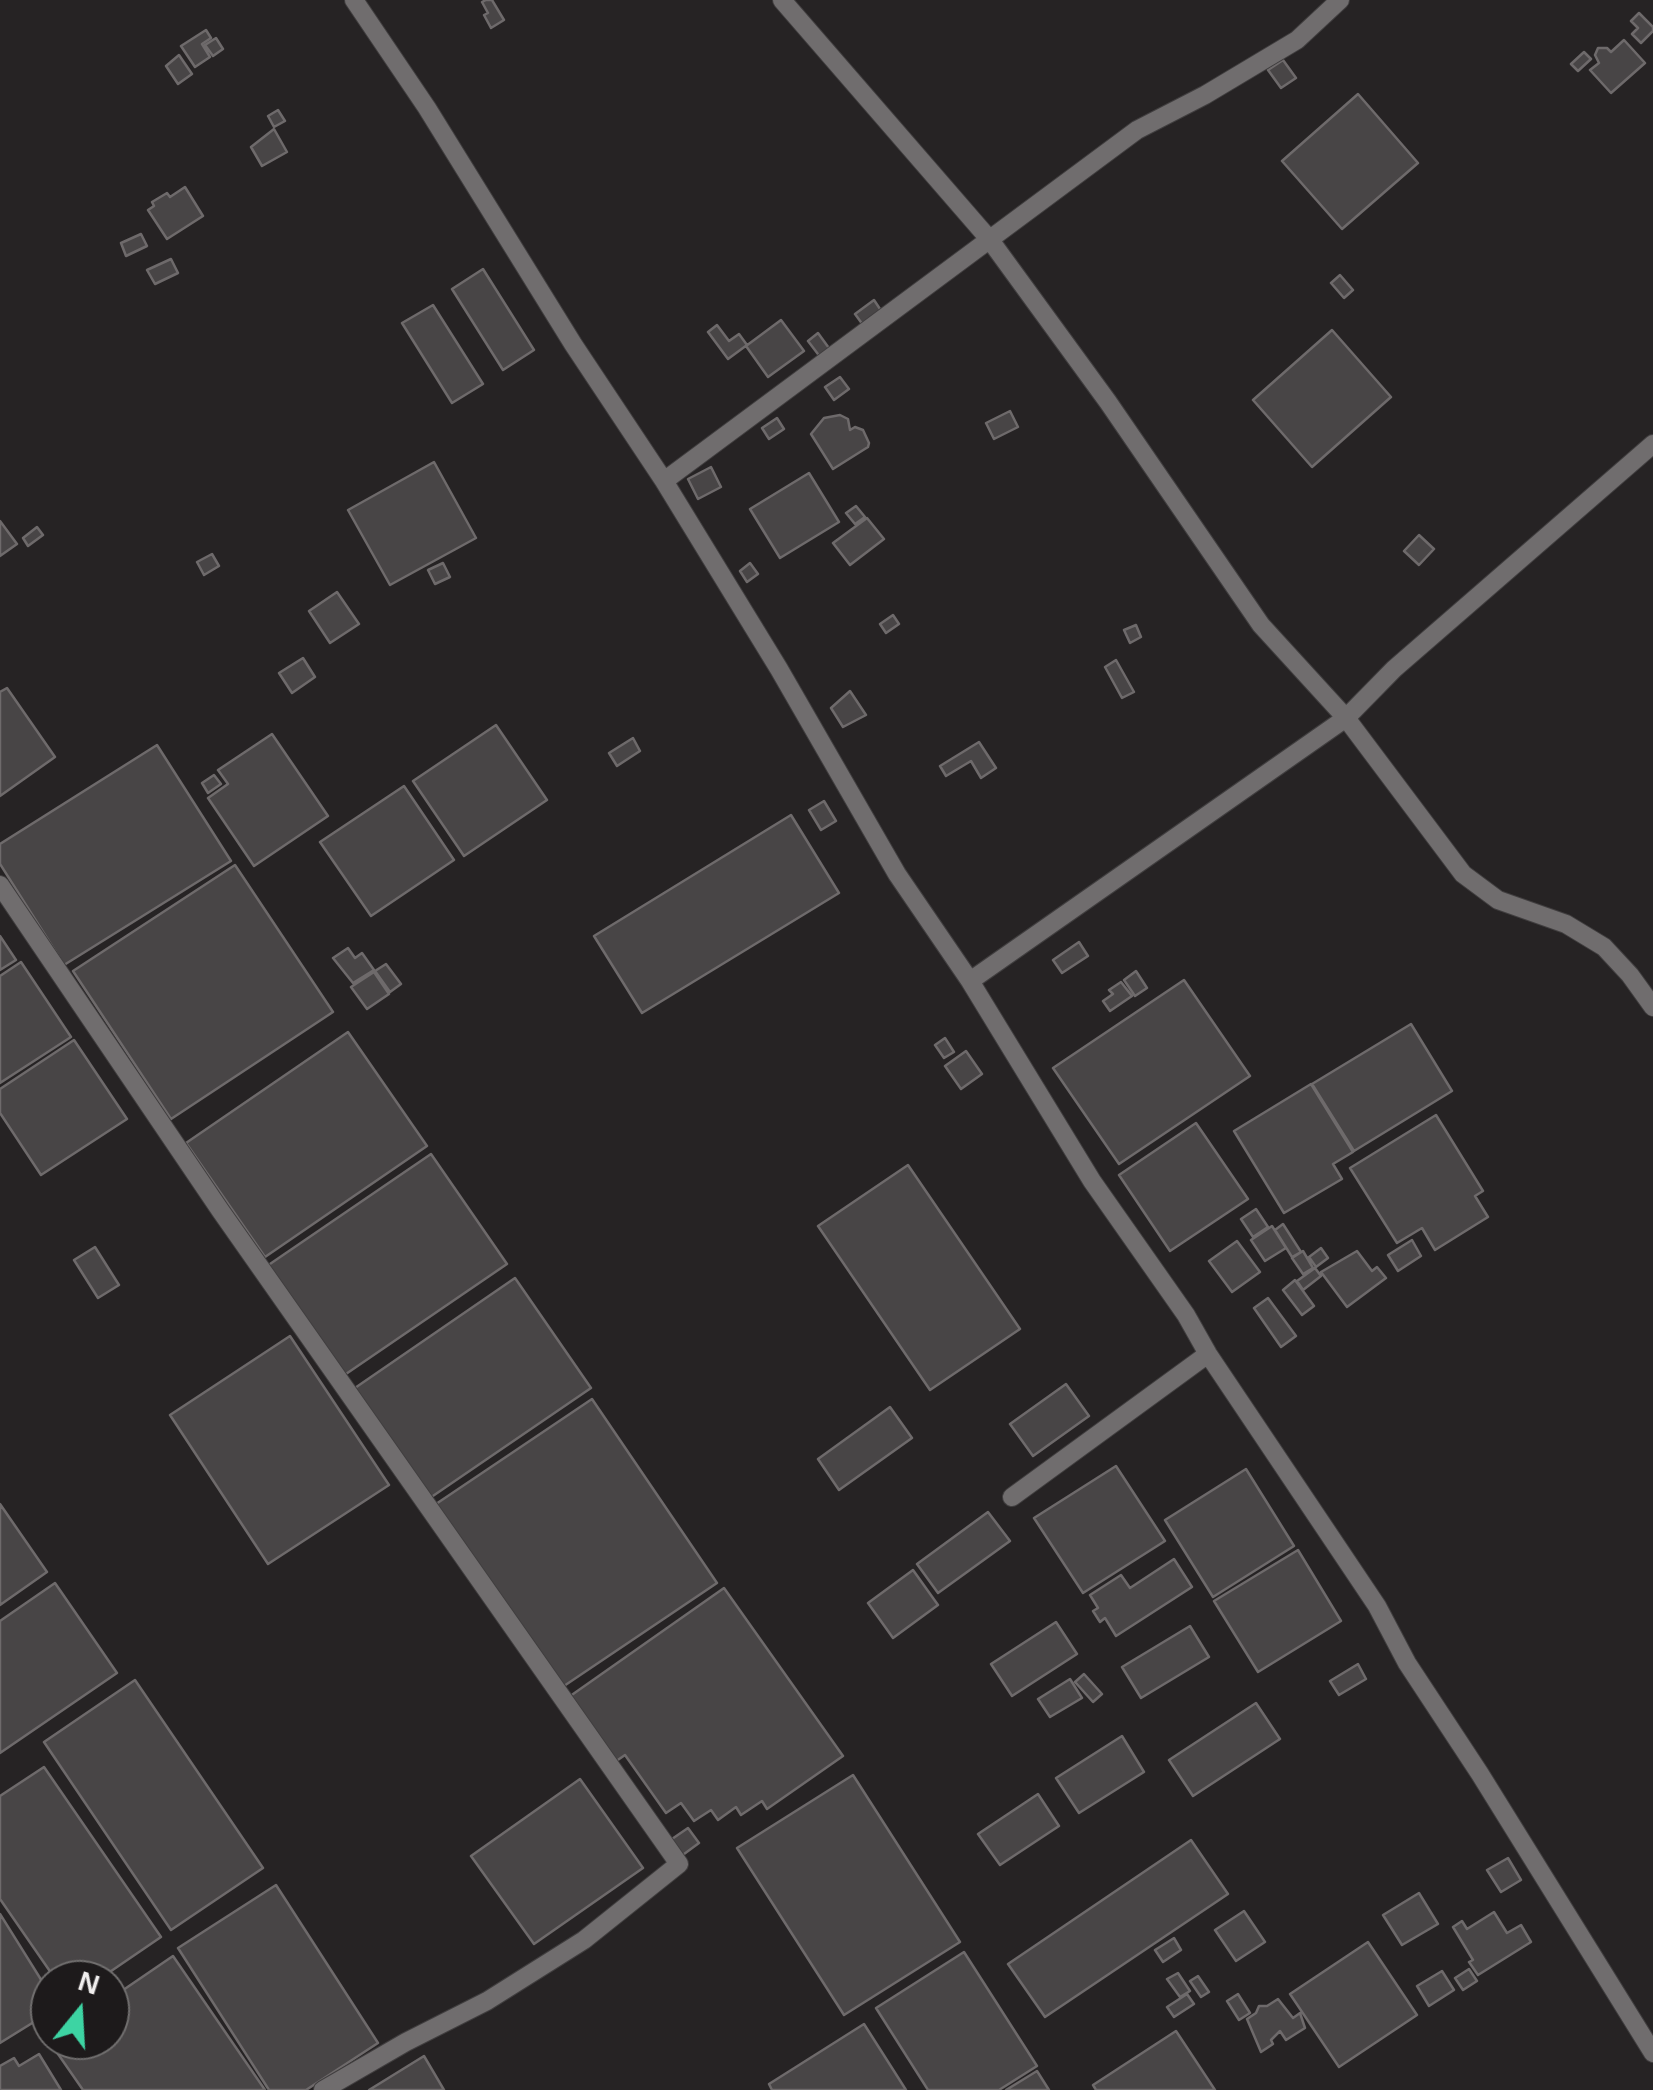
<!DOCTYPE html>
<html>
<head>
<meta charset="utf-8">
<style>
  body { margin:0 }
  #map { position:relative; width:1653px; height:2090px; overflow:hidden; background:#262324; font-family:Helvetica,sans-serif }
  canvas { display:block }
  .north { position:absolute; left:30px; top:1960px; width:100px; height:100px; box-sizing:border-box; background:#1d1a1b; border:2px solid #716f6f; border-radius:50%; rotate:18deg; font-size:28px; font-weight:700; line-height:40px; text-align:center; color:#f0eeee }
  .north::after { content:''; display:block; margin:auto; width:35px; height:45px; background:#3dd4a3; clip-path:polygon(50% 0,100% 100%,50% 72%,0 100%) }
</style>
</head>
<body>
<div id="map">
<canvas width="1653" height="2090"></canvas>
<div class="north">N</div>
</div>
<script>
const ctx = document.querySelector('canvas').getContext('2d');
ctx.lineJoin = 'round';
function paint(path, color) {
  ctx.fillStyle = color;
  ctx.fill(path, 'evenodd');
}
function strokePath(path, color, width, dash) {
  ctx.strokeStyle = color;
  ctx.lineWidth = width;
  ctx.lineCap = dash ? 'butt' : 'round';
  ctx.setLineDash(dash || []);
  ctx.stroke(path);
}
const building = new Path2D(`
  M486,0H492L504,20L491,28L484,15L488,13L482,2Z
  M1639,13L1653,27V31L1641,43L1632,34L1638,28L1631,21Z
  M206,30L211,38L202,44L210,57L195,67L181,46Z
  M216,38L223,49L213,56L205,45Z
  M1624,40L1645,63L1611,93L1590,70L1599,63L1595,55L1598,48H1607L1611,52Z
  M1584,52L1591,59L1578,71L1571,64Z
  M179,55L192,74L178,84L166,66Z
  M1283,60L1296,78L1281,88L1268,70Z
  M1358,94L1418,163L1342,229L1282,161Z
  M278,110L285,121L274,127L268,116Z
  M274,129L287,152L262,166L251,147Z
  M185,187L203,216L167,239L148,210L154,206L152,202L167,193L170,197Z
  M141,234L147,246L126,256L121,243Z
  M171,259L178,273L155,284L147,270Z
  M483,269L534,350L503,370L452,289Z
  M1340,275L1353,290L1344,298L1331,283Z
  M874,300L882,312L863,325L855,314Z
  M433,305L483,384L452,403L402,323Z
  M781,320L804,351L768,377L746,346Z
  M717,325L729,341L739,334L747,345L728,359L708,332Z
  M1332,330L1391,397L1312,467L1253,400Z
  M818,333L834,355L824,362L808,341Z
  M840,377L849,389L834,400L825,387Z
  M1010,411L1018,427L994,439L986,423Z
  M840,415L848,419L850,430L855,427L863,430L869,443L868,447L833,469L811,434L824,418Z
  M777,418L784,429L769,439L762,428Z
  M434,462L476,538L390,585L348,510Z
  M711,467L721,487L698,499L688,479Z
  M809,473L839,522L780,558L750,509Z
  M856,506L865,517L855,524L846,513Z
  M867,518L884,539L850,565L833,543Z
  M0,521L17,544L0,556Z
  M37,527L43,535L28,546L23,538Z
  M1419,535L1434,549L1419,565L1404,551Z
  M212,554L219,566L204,575L197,562Z
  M443,563L450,577L435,584L428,570Z
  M750,563L758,574L747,582L740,571Z
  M337,592L359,624L330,643L309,611Z
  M893,615L899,624L886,633L880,624Z
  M1136,625L1141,637L1130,643L1124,630Z
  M303,658L315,677L292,693L279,673Z
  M1116,660L1134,692L1122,698L1105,667Z
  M7,688L55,757L0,796V692Z
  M850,691L866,715L843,727L831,708Z
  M496,725L547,800L464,856L413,781Z
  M272,734L328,816L254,866L208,798L228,784L218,770Z
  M633,738L640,751L617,766L609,753Z
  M979,742L996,768L981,778L971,761L946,776L940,766Z
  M157,745L231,861L64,965L0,864V844Z
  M214,775L221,784L208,793L202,783Z
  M404,786L454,860L371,916L320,842Z
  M824,801L836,821L821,830L809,810Z
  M791,815L839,893L642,1013L594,936Z
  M235,865L333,1012L171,1119L73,971Z
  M0,936L16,960L0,970Z
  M1079,942L1088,956L1062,973L1053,960Z
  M348,948L355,958L362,953L374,970L353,983L333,958Z
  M21,962L71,1037L0,1083V976Z
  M386,964L401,984L390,992L375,971Z
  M1136,971L1147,988L1135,996L1124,980Z
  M374,972L389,994L367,1009L351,987Z
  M1184,980L1250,1076L1119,1164L1053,1068Z
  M1121,982L1132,996L1110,1011L1103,1001L1113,994L1109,990Z
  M1411,1024L1452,1091L1354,1151L1312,1084Z
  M348,1032L427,1146L265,1257L186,1143Z
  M945,1038L954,1052L944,1058L935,1045Z
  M74,1040L127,1119L41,1175L0,1113V1089Z
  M966,1051L982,1074L961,1089L945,1066Z
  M1311,1084L1353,1152L1333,1164L1342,1179L1284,1213L1234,1131Z
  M1436,1115L1483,1191L1475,1196L1488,1217L1435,1250L1422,1228L1397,1243L1350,1168Z
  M1196,1123L1248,1199L1170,1251L1119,1175Z
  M431,1154L507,1264L343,1376L267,1266Z
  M908,1165L1020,1329L930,1390L818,1226Z
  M1256,1209L1268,1227L1253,1237L1241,1219Z
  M1283,1224L1301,1252L1292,1257L1275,1230Z
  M1272,1226L1286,1248L1265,1261L1251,1240Z
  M1412,1240L1421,1256L1398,1271L1388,1255Z
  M1237,1241L1260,1272L1232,1292L1209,1261Z
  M95,1247L119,1285L98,1298L74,1260Z
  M1321,1248L1328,1258L1316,1267L1309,1257Z
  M1303,1251L1313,1268L1303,1274L1292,1258Z
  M1357,1251L1372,1271L1377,1267L1386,1278L1347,1307L1321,1272Z
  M1315,1268L1321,1276L1303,1290L1297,1281Z
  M515,1278L591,1388L427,1500L352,1390Z
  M1295,1280L1314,1306L1302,1315L1283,1290Z
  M1268,1298L1296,1336L1281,1347L1254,1308Z
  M290,1336L389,1485L268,1564L170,1415Z
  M1066,1384L1089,1416L1033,1456L1010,1424Z
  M592,1399L717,1583L558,1690L433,1506Z
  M890,1407L912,1438L839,1490L818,1459Z
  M1116,1466L1165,1541L1083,1593L1034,1518Z
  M1246,1469L1294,1546L1213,1597L1165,1520Z
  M0,1504L47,1572L0,1605Z
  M988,1512L1010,1541L938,1593L917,1564Z
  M1298,1550L1341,1621L1258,1672L1214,1601Z
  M1174,1559L1192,1587L1116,1636L1105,1618L1100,1622L1093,1611L1098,1608L1090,1595L1121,1575L1130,1588Z
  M913,1570L938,1605L893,1638L868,1603Z
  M55,1583L117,1673L0,1753V1621Z
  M724,1588L843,1756L767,1809L762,1801L741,1815L736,1807L718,1820L711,1810L694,1821L681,1803L666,1813L625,1755L612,1764L566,1699Z
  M1056,1622L1077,1654L1012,1696L991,1664Z
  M1190,1626L1209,1657L1141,1698L1122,1667Z
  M1358,1664L1366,1679L1339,1695L1330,1681Z
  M1084,1674L1102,1694L1093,1702L1075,1682Z
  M1070,1679L1082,1698L1050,1717L1038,1699Z
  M135,1680L263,1868L171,1930L44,1742Z
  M1256,1703L1280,1739L1193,1796L1169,1760Z
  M1122,1736L1144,1772L1079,1813L1056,1778Z
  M44,1767L161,1937L98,1980H56L0,1899V1796Z
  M853,1775L960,1942L844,2015L737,1848Z
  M580,1779L643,1868L534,1944L471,1856Z
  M1038,1794L1059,1826L1000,1865L978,1834Z
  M688,1828L699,1843L680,1857L669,1841Z
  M1191,1840L1228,1894L1045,2017L1008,1964Z
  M1508,1858L1521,1880L1501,1892L1487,1870Z
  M276,1885L378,2043L306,2090H269L178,1948Z
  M1419,1893L1438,1924L1402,1945L1383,1915Z
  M1244,1911L1265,1942L1236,1961L1215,1930Z
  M1494,1912L1507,1933L1521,1925L1531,1942L1478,1975L1469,1962L1473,1960L1453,1927L1462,1921L1467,1929Z
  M0,1914L50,1994V2012L0,2043Z
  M1174,1938L1181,1950L1163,1962L1155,1950Z
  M1368,1942L1417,2015L1339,2067L1290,1994Z
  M964,1952L1037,2066L999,2090H928L876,2008Z
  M173,1956L265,2090H83L49,2041L110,2040V1999Z
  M1469,1969L1477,1981L1463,1990L1455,1978Z
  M1442,1971L1454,1990L1429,2006L1417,1986Z
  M1178,1973L1190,1991L1180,1997L1167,1979Z
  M1198,1976L1209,1992L1201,1997L1190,1981Z
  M1187,1994L1194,2004L1174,2017L1167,2007Z
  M1238,1994L1250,2013L1239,2020L1227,2001Z
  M1278,1999L1293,2018L1300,2013L1305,2028L1286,2040L1280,2031L1271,2040L1273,2044L1261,2052L1247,2019L1256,2013L1259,2006H1267Z
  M864,2024L906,2090H772L769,2084Z
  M1176,2031L1215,2090H1096L1093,2085Z
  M39,2054L61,2090H0V2066L14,2058L19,2066Z
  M424,2056L444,2090H369Z
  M1037,2071L1049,2090H1006Z`);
paint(building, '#484546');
strokePath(building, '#6e6a6b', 2.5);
const minor = new Path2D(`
  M354,0L427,108L573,344L664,481L779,669L897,874L970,981L1092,1181L1186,1315L1208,1354L1377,1606L1407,1663L1480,1774L1653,2053
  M782,0L990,240L1108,402L1261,625L1346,718L1463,874L1498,900L1566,924L1604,947L1630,975L1653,1007
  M664,481L1137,130L1205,95L1297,40L1340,0
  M0,885L220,1210L679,1864L584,1940L487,2001L406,2042L323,2090
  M970,981L1346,718L1394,669L1653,444
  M1012,1497L1208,1354`);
strokePath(minor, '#403e3f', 20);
strokePath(minor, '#706d6e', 18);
</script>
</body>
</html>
